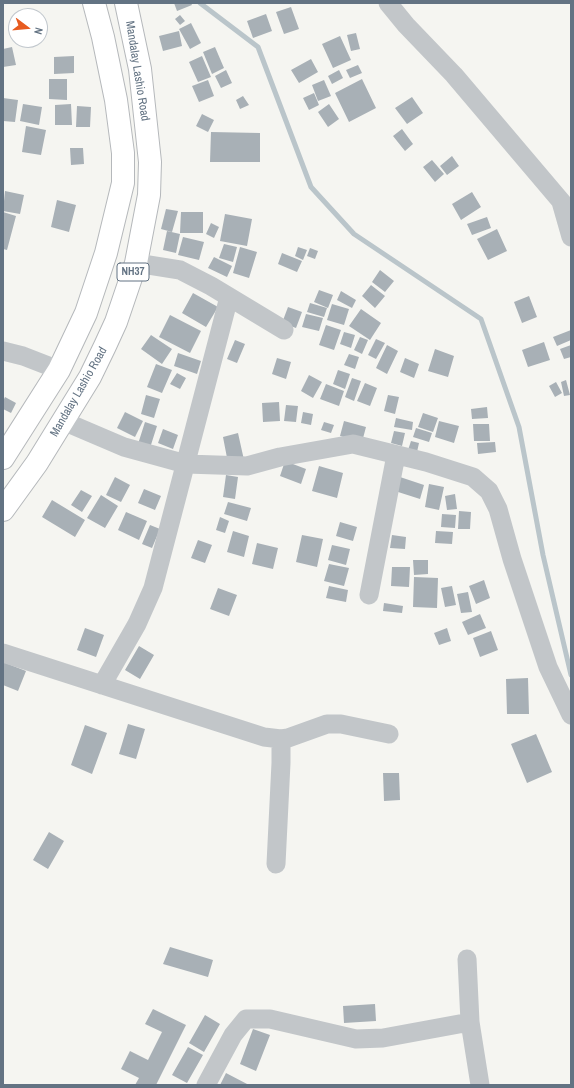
<!DOCTYPE html>
<html>
<head>
<meta charset="utf-8">
<style>
  body { margin:0 }
  #map { position:relative; width:574px; height:1088px; overflow:hidden; background:#f5f5f1; font-family:"Archivo Narrow",sans-serif }
  canvas { display:block }
  .frame { position:absolute; inset:0; border:4px solid #637383; pointer-events:none }
  .north { position:absolute; left:8px; top:8px; width:40px; height:40px; box-sizing:border-box; background:#fff; border:1px solid #c1c7cd; border-radius:50%; rotate:106deg; font-size:11px; font-weight:700; line-height:16px; text-align:center; color:#637383 }
  .north::after { content:''; display:block; margin:auto; width:14px; height:18px; background:#e75b20; clip-path:polygon(50% 0,100% 100%,50% 72%,0 100%) }
</style>
</head>
<body>
<div id="map">
<canvas width="574" height="1088"></canvas>
<div class="frame"></div>
<div class="north">N</div>
</div>
<script>
const ctx = document.querySelector('canvas').getContext('2d');
ctx.lineJoin = 'round';
function strokePath(path, color, width, dash) {
  ctx.strokeStyle = color;
  ctx.lineWidth = width;
  ctx.lineCap = dash ? 'butt' : 'round';
  ctx.setLineDash(dash || []);
  ctx.stroke(path);
}
function paint(path, color) {
  ctx.fillStyle = color;
  ctx.fill(path, 'evenodd');
}
function label(font, color, halo, rows, align = 'center') {
  ctx.font = font + ' "Archivo Narrow",sans-serif';
  ctx.lineWidth = 4;
  ctx.setLineDash([]);
  ctx.textBaseline = 'middle';
  ctx.strokeStyle = halo;
  ctx.fillStyle = color;
  for (const [text, x, y, turn = 0] of rows) {
    ctx.save();
    ctx.translate(x, y);
    ctx.rotate((+turn || 0) * Math.PI / 180);
    ctx.textAlign = isNaN(turn) ? turn : align;
    if (halo) ctx.strokeText(text, 0, 0);
    ctx.fillText(text, 0, 0);
    ctx.restore();
  }
}
strokePath(new Path2D(`
  M200,3L258,47L311,187L354,234L481,319L519,427L543,555L571,675`), '#bac5ca', 5);
paint(new Path2D(`
  M174,3H191L192,5L177,11Z
  M291,7L299,29L284,34L276,12Z
  M266,14L272,31L253,38L247,21Z
  M180,15L185,21L180,25L175,19Z
  M191,23L201,43L190,49L179,29Z
  M179,31L182,46L163,51L159,36Z
  M356,33L360,49L351,51L347,35Z
  M340,36L351,60L333,68L322,44Z
  M12,47L16,65L3,67V49Z
  M215,47L224,68L212,74L203,52Z
  M74,56V73L54,74V57Z
  M202,56L211,77L198,82L189,62Z
  M311,59L318,72L299,83L291,70Z
  M358,65L362,73L350,78L346,70Z
  M226,70L232,83L221,88L215,76Z
  M339,70L343,78L332,84L328,76Z
  M49,79H67V100L49,99Z
  M362,79L376,108L349,122L335,93Z
  M208,80L214,96L199,102L192,86Z
  M324,80L331,96L318,101L312,85Z
  M314,93L319,105L309,110L303,98Z
  M243,96L249,105L240,109L236,100Z
  M412,97L423,113L407,124L395,108Z
  M3,98L18,100L15,122L3,121Z
  M23,104L42,107L39,125L20,121Z
  M71,104L72,125H55V105Z
  M329,104L339,119L328,127L318,112Z
  M77,106L91,107L90,127H76Z
  M202,114L214,120L208,132L196,126Z
  M26,126L46,130L41,155L22,152Z
  M402,129L413,144L405,151L393,136Z
  M211,132L260,133V162H210Z
  M70,148H83L84,164L71,165Z
  M452,156L459,166L447,175L440,166Z
  M432,160L444,174L435,182L423,167Z
  M5,191L24,195L20,214L3,211Z
  M472,192L481,207L461,220L452,204Z
  M57,200L76,205L69,232L51,227Z
  M166,209L178,211L172,232L161,229Z
  M3,212L16,216L7,250L3,249Z
  M181,212H203V233H180Z
  M225,214L252,219L247,246L220,241Z
  M487,217L491,228L472,235L467,224Z
  M211,223L219,227L214,238L206,234Z
  M497,229L507,251L488,260L477,239Z
  M167,231L180,234L176,253L163,250Z
  M183,237L204,242L199,260L178,255Z
  M224,244L237,247L233,262L219,258Z
  M240,247L257,252L249,278L233,273Z
  M298,247L307,250L303,260L295,256Z
  M310,248L318,251L315,259L307,256Z
  M282,253L302,261L297,272L278,264Z
  M214,257L232,266L227,277L208,268Z
  M380,270L394,281L385,292L372,282Z
  M371,285L385,296L375,308L362,296Z
  M319,290L333,295L328,308L314,302Z
  M341,291L356,300L352,308L337,300Z
  M193,293L218,307L206,327L182,313Z
  M529,296L537,317L522,323L514,302Z
  M310,303L327,308L324,317L307,312Z
  M332,304L349,309L344,325L327,320Z
  M288,307L302,312L296,328L282,323Z
  M361,309L381,323L370,340L349,326Z
  M306,314L323,318L319,331L302,327Z
  M170,315L201,331L190,353L159,337Z
  M326,325L341,330L334,350L319,345Z
  M571,330V340L557,346L553,337Z
  M344,332L355,335L351,348L340,344Z
  M151,335L172,349L162,364L141,349Z
  M360,337L368,340L362,354L354,350Z
  M376,339L385,343L376,359L368,355Z
  M235,340L245,344L237,363L227,359Z
  M544,342L550,360L528,367L522,350Z
  M387,345L398,351L387,374L376,368Z
  M571,345V357L564,359L560,349Z
  M435,349L454,356L448,377L428,371Z
  M178,353L201,361L197,374L174,366Z
  M349,354L359,357L355,369L344,365Z
  M277,358L291,362L286,379L272,374Z
  M405,358L419,364L414,378L400,372Z
  M156,364L172,370L162,393L147,387Z
  M338,370L350,374L345,389L333,384Z
  M177,373L186,378L180,389L170,384Z
  M309,375L322,382L313,398L301,391Z
  M352,378L361,381L354,401L345,397Z
  M566,380L570,395L564,396L561,382Z
  M556,382L562,393L555,397L549,386Z
  M365,383L377,388L370,406L357,401Z
  M326,384L344,391L339,406L320,399Z
  M146,395L160,399L154,418L141,414Z
  M388,395L399,397L395,414L384,411Z
  M5,397L16,403L11,413L3,409V401Z
  M279,402L280,421L263,422L262,403Z
  M286,405L298,406L296,422L284,421Z
  M487,407L488,418L472,419L471,409Z
  M125,412L143,421L135,437L117,428Z
  M303,412L313,414L311,425L301,423Z
  M423,413L438,418L433,432L418,427Z
  M396,418L413,422L412,430L394,427Z
  M344,421L366,427L362,442L340,436Z
  M439,421L459,426L454,443L435,437Z
  M145,422L157,426L150,448L138,444Z
  M324,422L334,425L331,433L321,430Z
  M473,424H489L490,441H474Z
  M416,428L432,433L429,442L413,437Z
  M163,429L178,435L173,449L158,443Z
  M394,431L405,433L402,446L391,443Z
  M238,433L244,460L228,463L223,437Z
  M411,441L419,443L417,452L408,450Z
  M495,442L496,452L478,454L477,443Z
  M285,461L306,469L301,484L280,476Z
  M319,466L343,473L337,498L312,491Z
  M226,475L238,477L235,499L223,497Z
  M115,477L130,485L121,502L106,495Z
  M400,477L424,485L420,499L395,491Z
  M429,484L444,487L439,510L425,507Z
  M144,489L161,496L155,510L138,503Z
  M81,490L92,496L82,512L71,505Z
  M455,494L457,509L447,510L445,496Z
  M101,495L118,506L105,528L87,518Z
  M52,500L85,520L75,537L42,517Z
  M228,502L251,508L247,521L224,514Z
  M459,511L471,512L470,529H458Z
  M126,512L147,521L139,540L118,530Z
  M442,514L456,515L455,528L441,527Z
  M220,517L229,521L225,533L216,530Z
  M340,522L357,527L353,541L336,536Z
  M150,525L160,529L152,548L142,544Z
  M233,531L249,536L244,557L227,552Z
  M436,531L453,532L452,544L435,543Z
  M302,535L323,539L317,567L296,562Z
  M392,535L406,537L405,549L390,548Z
  M198,540L212,545L205,563L191,558Z
  M257,543L278,548L273,569L252,564Z
  M332,545L350,549L346,565L328,560Z
  M413,560H428V574L414,575Z
  M329,564L349,568L344,586L324,581Z
  M392,567H410L409,587L391,586Z
  M414,577L438,578L437,608L413,607Z
  M484,580L490,598L476,604L469,586Z
  M329,586L348,590L346,602L326,598Z
  M452,586L456,605L445,607L441,588Z
  M218,588L237,595L229,616L210,609Z
  M468,592L472,612L461,613L457,594Z
  M384,603L403,606L402,613L383,611Z
  M480,614L486,628L468,635L462,622Z
  M85,628L104,635L96,657L77,650Z
  M447,628L451,641L439,645L434,633Z
  M491,631L498,650L480,657L473,638Z
  M139,646L154,655L140,679L125,670Z
  M3,662L26,671L18,691L3,685Z
  M528,678L529,714H507L506,679Z
  M128,724L145,729L136,759L119,754Z
  M85,725L107,733L92,774L71,765Z
  M536,734L552,772L527,783L511,744Z
  M383,773H399L400,800L384,801Z
  M49,832L64,841L48,869L33,860Z
  M170,947L213,960L208,977L163,964Z
  M375,1004L376,1021L344,1023L343,1006Z
  M153,1009L186,1025L156,1085H135L139,1078L121,1069L130,1051L148,1060L162,1032L145,1024Z
  M205,1015L220,1024L204,1052L189,1043Z
  M253,1029L270,1035L256,1071L240,1064Z
  M188,1047L203,1055L187,1083L172,1075Z
  M226,1073L249,1085H220Z`), '#a8b0b6');
const trunk = new Path2D(`
  M3,458L59,370L86,313L106,253L123,183V153L116,100L103,37L94,3
  M3,510L37,463L90,377L105,346L116,322L136,263L149,195L150,162L140,69L126,3`);
strokePath(trunk, '#b5b8bb', 24);
strokePath(new Path2D(`
  M388,3L406,25L454,75L571,213
  M561,202L571,237
  M136,263L180,270L211,286L284,330
  M3,351L23,356L59,370
  M63,421L124,447L186,464L247,466L280,457L353,444L426,462L473,477L489,491L498,509L512,559L548,667L571,715
  M369,595L396,455
  M3,653L264,737L281,739L288,738L327,724H341L389,734
  M102,685L137,624L153,588L229,297
  M276,864L281,763V739
  M467,959L470,1022L480,1085
  M206,1085L233,1035L246,1019H270L356,1039L383,1038L470,1022`), '#c2c6c9', 19);
strokePath(trunk, '#fff', 22);
for (const [x, y, w] of [
  [133,272,32]
]) {
  const box = new Path2D();
  box.roundRect(x - w / 2, y - 9, w, 18, 3);
  ctx.fillStyle = '#fff';
  ctx.fill(box);
  strokePath(box, '#637383', 1);
}
label('bold 11px', '#637383', null, [
  ["NH37",133,272]
]);
label('12px', '#637383', '#fff', [
  ["Mandalay Lashio Road",137,71,81],
  ["Mandalay Lashio Road",79,392,-60]
]);
</script>
</body>
</html>
